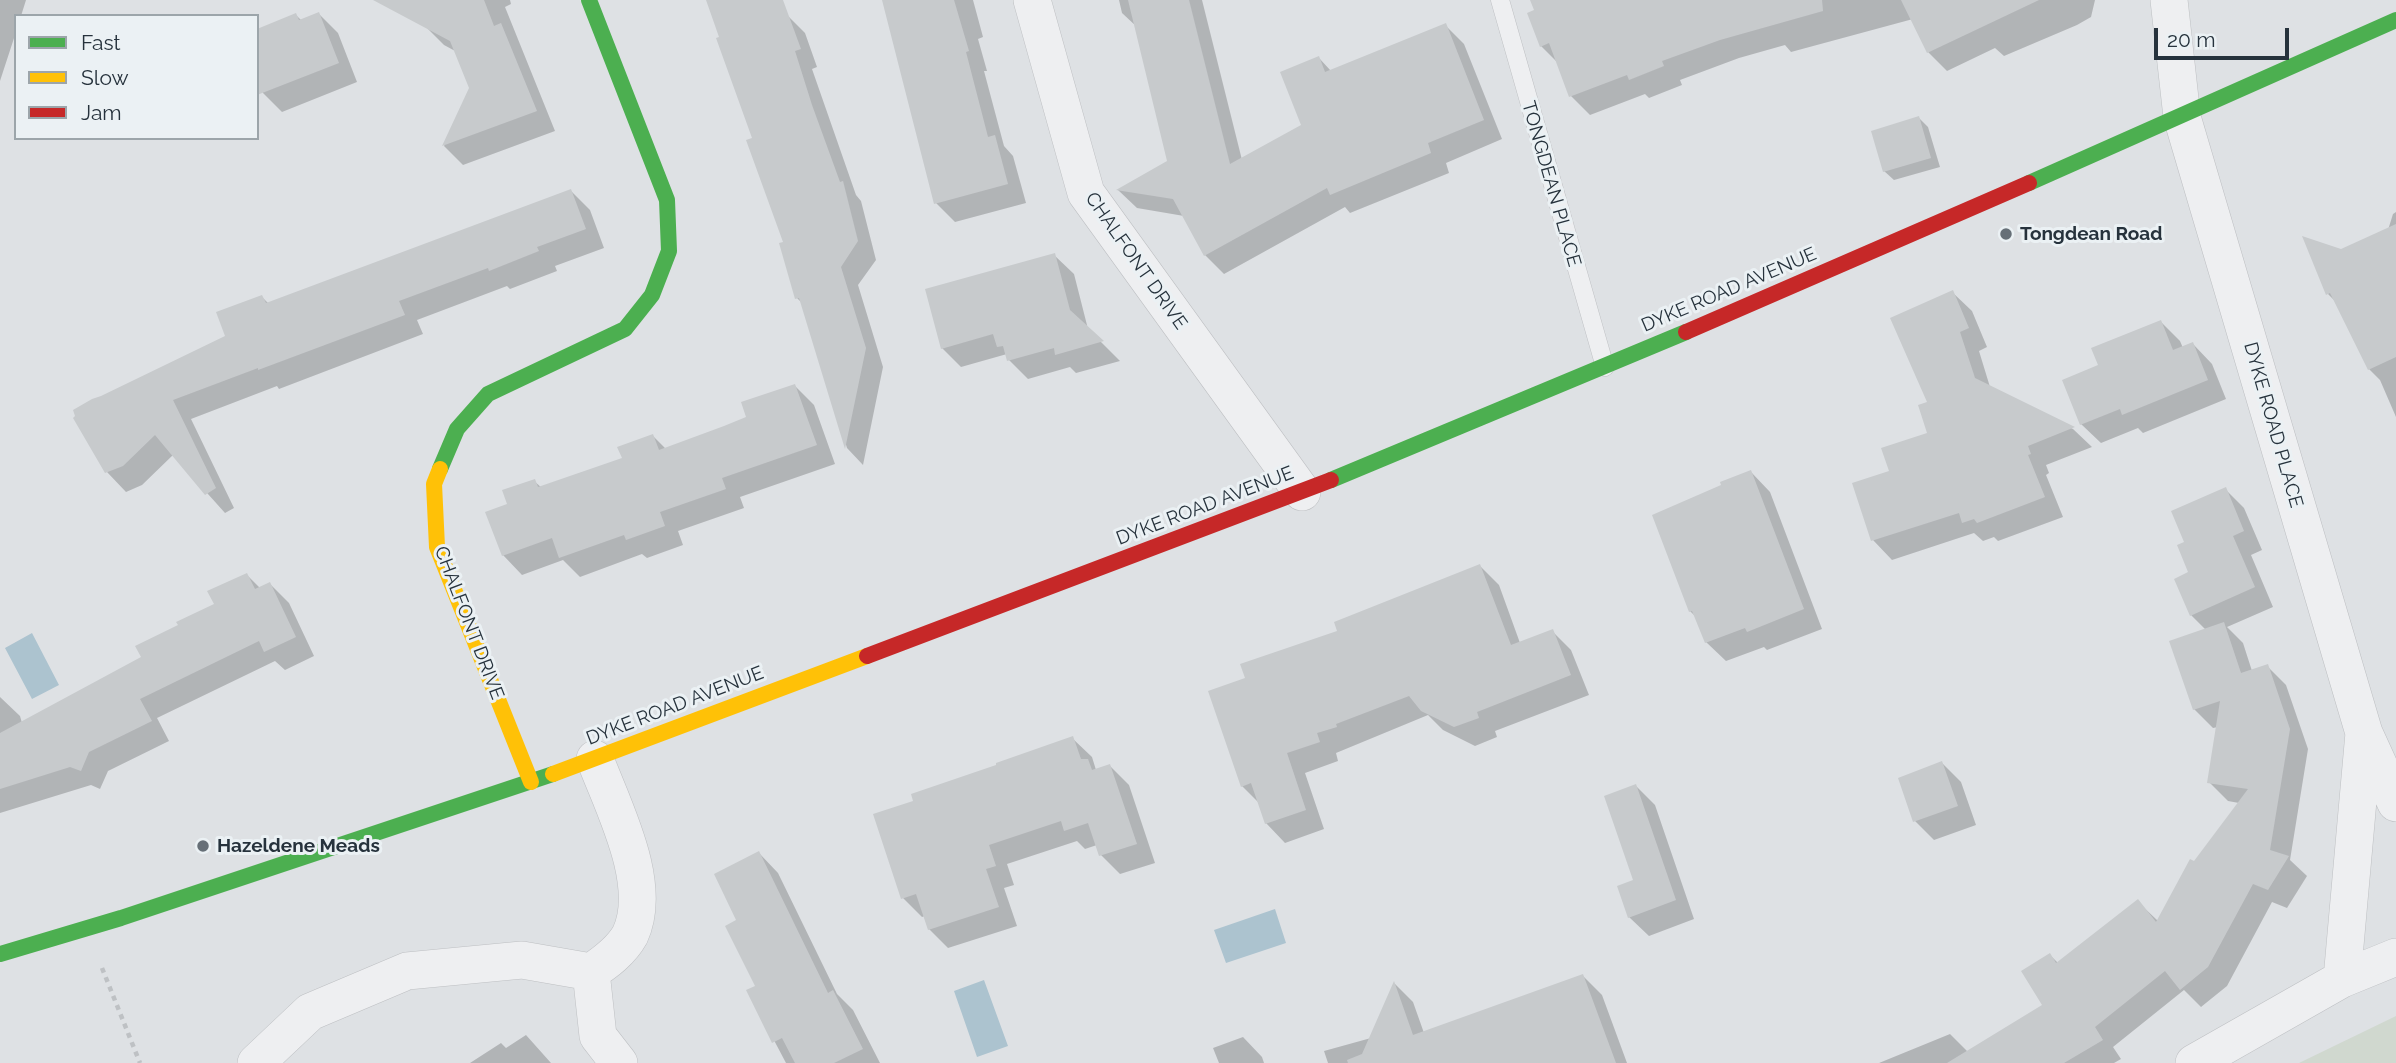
<!DOCTYPE html>
<html>
<head>
<meta charset="utf-8">
<style>
  body { margin:0 }
  #map { position:relative; width:2396px; height:1063px; overflow:hidden; background:#dee1e4; font-family:Raleway,sans-serif }
  canvas { display:block }
  .legend { position:absolute; left:14px; top:14px; width:245px; height:126px; box-sizing:border-box; background:#ebf1f4; border:2px solid #9ca5aa; margin:0; padding:9px 12px; list-style:none; font-size:21px; color:#26323c }
  .legend li { display:flex; align-items:center; gap:14px; height:35px }
  .legend b { width:35px; border:2px solid #9ca5aa }
  .scale { position:absolute; left:2154px; top:28px; width:135px; height:32px; box-sizing:border-box; border:4px solid #26323c; border-top:0; padding-left:9px; font-size:21px; line-height:24px; white-space:nowrap; color:#26323c; -webkit-text-stroke:5px #ebf1f4; paint-order:stroke }
</style>
</head>
<body>
<div id="map">
<canvas width="2396" height="1063"></canvas>
<ul class="legend">
<li><b style="height:9px;background:#4caf50"></b>Fast</li>
<li><b style="height:9px;background:#ffc107"></b>Slow</li>
<li><b style="height:9px;background:#c62828"></b>Jam</li>
</ul>
<div class="scale">20 m</div>
</div>
<script>
const ctx = document.querySelector('canvas').getContext('2d');
ctx.lineJoin = 'round';
function paint(path, color) {
  ctx.fillStyle = color;
  ctx.fill(path, 'evenodd');
}
function strokePath(path, color, width, dash) {
  ctx.strokeStyle = color;
  ctx.lineWidth = width;
  ctx.lineCap = dash ? 'butt' : 'round';
  ctx.setLineDash(dash || []);
  ctx.stroke(path);
}
function label(font, color, halo, rows, align = 'center') {
  ctx.font = font + ' Raleway,sans-serif';
  ctx.lineWidth = 6;
  ctx.setLineDash([]);
  ctx.textBaseline = 'middle';
  ctx.strokeStyle = halo;
  ctx.fillStyle = color;
  for (const [text, x, y, turn = 0] of rows) {
    ctx.save();
    ctx.translate(x, y);
    ctx.rotate((+turn || 0) * Math.PI / 180);
    ctx.textAlign = isNaN(turn) ? turn : align;
    if (halo) ctx.strokeText(text, 0, 0);
    ctx.fillText(text, 0, 0);
    ctx.restore();
  }
}
paint(new Path2D(`
  M2396,1016V1063H2299Z`), '#d0d8cf');
paint(new Path2D(`
  M32,633L59,685L32,699L5,648Z
  M1275,909L1286,943L1226,963L1214,930Z
  M984,980L1008,1046L977,1057L954,991Z`), '#acc3cf');
paint(new Path2D(`
  M0,0H26L21,16H16V32L0,81Z
  M426,0H510L511,4L505,7L555,131L463,165L444,146L471,88L457,52L444,45L424,25Z
  M708,0H782L788,16L805,33L817,67L812,69L856,195L861,201L876,260L858,285L883,367L863,465L847,448L803,304L797,298L785,243L754,139Z
  M883,0H973L983,37L978,39L987,71H984L1004,146L1013,156L1026,203L955,222L936,203Z
  M1119,0H1202L1242,160L1304,126L1319,58L1331,71L1445,25L1464,44L1502,139L1446,163L1449,173L1350,213L1345,207L1224,274L1205,255L1184,216L1137,208L1118,190L1169,162L1137,27L1122,13Z
  M1549,0H2095L2091,17L2077,25L2004,56L1995,48L1947,71L1928,52L1913,19L1791,52L1785,45L1739,58L1680,80L1682,85L1649,98L1645,94L1590,115L1571,96L1558,63L1541,46Z
  M319,14L338,33L357,82L282,112L263,93L257,78L296,15L302,21Z
  M1919,118L1928,127L1940,167L1894,180L1884,171Z
  M571,191L590,210L604,248L555,266L557,271L510,289L507,286L417,320L423,334L279,389L277,386L191,419L234,508L225,513L173,455L142,485L126,492L107,472L262,297L269,304Z
  M2396,212V417L2380,380L2369,369L2337,303L2328,294L2341,251L2388,230L2393,214Z
  M1054,255L1074,274L1088,329L1120,361L1076,373L1070,367L1028,379L1009,360L1007,354L961,367L942,348Z
  M1952,292L1972,311L1987,347L1979,351L1990,387L2073,429L2092,447L2046,465L2049,473L2046,475L2063,517L1998,541L1994,537L1983,541L1974,533L1892,560L1873,540L1891,472L1929,434V403Z
  M2161,322L2180,341L2183,348L2193,344L2212,364L2226,399L2143,433L2138,428L2101,443L2081,424L2101,366Z
  M795,386L814,405L835,464L740,497L744,508L678,531L683,545L647,558L642,554L580,577L563,560L522,575L503,555L509,505L534,481L542,488L624,459L653,436L666,449L748,418Z
  M1751,472L1770,492L1822,629L1767,650L1764,647L1726,661L1706,642L1697,618L1690,611Z
  M2225,489L2244,508L2262,550L2251,555L2273,607L2227,627L2243,643L2252,671L2267,666L2286,685L2308,749L2290,860L2307,876L2287,908L2272,902L2227,986L2201,1007L2184,990L2113,1047L2121,1059L2114,1063H1879L1950,1034L1968,1052L2044,1006L2050,955L2058,963L2137,901L2158,921L2195,863L2239,803L2228,801L2209,782L2218,727L2213,728L2194,709L2206,630L2191,615L2186,543Z
  M1480,566L1499,585L1520,643L1552,631L1571,650L1589,695L1495,731L1497,737L1475,746L1443,730L1428,715L1336,753L1338,761L1305,773L1324,829L1285,843L1266,823L1259,803L1242,786L1247,680L1340,632Z
  M247,575L260,588L270,584L289,603L314,656L285,670L275,661L157,718L169,741L108,771L100,789L91,785L0,813V697L20,716L22,723L143,658L216,605Z
  M1072,738L1092,757L1096,770L1110,766L1129,785L1155,863L1120,874L1101,855L1097,845L1085,849L1077,841L1007,864L1014,885L1004,888L1017,926L948,948L929,929L925,916L922,917L903,898L915,802Z
  M1942,763L1961,782L1976,825L1934,840L1915,821Z
  M1636,786L1655,805L1694,919L1649,936L1629,917L1635,881Z
  M759,853L778,873L837,994L853,1010L880,1063H786L748,991L757,987L738,921Z
  M1583,976L1602,995L1627,1063H1328L1324,1051L1371,1038L1395,984L1413,1002L1424,1033Z
  M526,1035L551,1063H470L501,1043L506,1048Z
  M1243,1037L1262,1057L1264,1063H1219L1213,1048Z`), '#0003');
paint(new Path2D(`
  M373,0H484L494,26L501,23L537,111L442,146L469,88L450,41Z
  M706,0H783L801,49L795,51L812,105L840,182L843,181L858,241L841,267L866,348L845,449L799,298L795,299L779,243L783,242L746,140L752,138L716,38L719,37Z
  M882,0H954L969,51L966,52L988,137L995,135L1008,184L934,204Z
  M1128,0H1189L1230,164L1301,125L1280,72L1319,56L1325,72L1446,23L1484,120L1428,143L1431,153L1330,195L1327,188L1204,256L1173,199L1116,190L1167,161Z
  M1530,0H1822L1823,11L1720,40L1662,61L1664,66L1629,80L1627,75L1569,97L1549,43L1540,47L1527,13L1534,10Z
  M1901,0H2039L1927,53Z
  M319,12L339,63L257,95V29L296,13L299,20Z
  M1919,116L1931,158L1883,172L1871,131Z
  M571,189L586,229L537,247L539,251L489,271L488,268L399,301L405,315L258,370V368L173,400L216,488L205,495L155,435L123,466L105,473L73,418L75,416L73,410L92,399L101,396L225,336L216,312L262,295L266,303Z
  M2396,224V357L2368,370L2330,293L2326,295L2302,236L2341,249Z
  M1055,253L1070,310L1104,341L1055,355L1054,348L1007,361L1003,346L997,347L993,334L941,349L925,289Z
  M1953,290L1969,328L1960,332L1975,378L2075,427L2028,446L2031,454L2028,455L2045,497L1977,523L1974,519L1962,523L1959,513L1871,541L1852,483L1889,471L1881,448L1927,433L1918,405L1927,402L1890,318Z
  M2161,320L2173,350L2193,342L2208,380L2122,415L2120,409L2080,425L2062,380L2098,365L2091,348Z
  M795,384L817,445L722,478L726,489L660,512L665,526L626,540L624,535L559,558L552,538L502,556L485,512L507,504L502,490L535,479L538,487L622,458L617,447L653,434L659,450L724,426L746,417L741,402Z
  M1751,470L1804,609L1747,632L1745,628L1705,643L1692,611L1689,612L1652,515L1721,485L1720,482Z
  M2226,487L2244,531L2233,536L2255,587L2190,616L2174,579L2188,572L2177,545L2184,542L2171,511Z
  M1480,564L1511,645L1553,629L1571,675L1477,712L1479,718L1454,727L1421,711L1409,696L1336,724L1337,727L1317,733L1320,742L1287,753L1306,810L1265,824L1251,783L1241,787L1208,691L1245,678L1240,664L1337,631L1334,622Z
  M247,573L255,589L270,582L296,637L264,652L259,641L140,699L152,721L89,752L81,771L70,767L0,789V733L141,657L135,646L178,625L176,622L214,604L207,591Z
  M2224,622L2241,673L2268,664L2290,729L2270,850L2289,856L2268,890L2253,884L2208,967L2180,990L2165,971L2095,1027L2103,1040L2064,1063H1947L2042,1005L2021,971L2050,953L2056,963L2138,899L2156,922L2190,859L2194,861L2248,789L2207,783L2220,701L2193,710L2169,641Z
  M1073,736L1081,759H1088L1092,770L1110,764L1137,844L1099,856L1088,823L1064,831L1061,821L989,845L996,866L986,869L999,907L928,930L916,894L901,899L873,814L913,801L911,794L996,765V763Z
  M1942,761L1958,806L1913,822L1898,778Z
  M1636,784L1676,900L1628,918L1617,886L1633,880L1604,796Z
  M759,851L828,993L833,990L863,1049L834,1063H795L782,1038L772,1043L746,990L755,986L725,926L736,920L714,874Z
  M1583,974L1616,1063H1348L1347,1060L1362,1054L1394,981L1413,1035Z`), '#c7cacc');
const lane = new Path2D(`
  M1500,0L1605,367`);
const street = new Path2D(`
  M1032,0L1086,193L1302,492
  M2169,0L2182,117L2364,733
  M595,759C613,807 654,884 630,935C621,951 606,962 591,972L598,1036L619,1063
  M2342,979L2364,733L2396,803
  M256,1063L310,1012L407,971L522,960L591,972
  M2194,1063L2342,979L2396,957`);
strokePath(lane, '#bdbfc2', 19);
strokePath(street, '#bdbfc2', 38);
strokePath(new Path2D(`
  M102,968L140,1063`), '#bec1c4', 4.5, [5, 5]);
strokePath(lane, '#eeeff1', 18);
strokePath(street, '#eeeff1', 37);
strokePath(new Path2D(`
  M2029,183L2396,20
  M440,469L457,429L488,394L625,329L652,295L669,251L667,200L589,0
  M1331,480L1686,332
  M0,954L121,918L553,774`), '#4caf50', 16);
strokePath(new Path2D(`
  M440,469L434,484L437,547L531,782
  M553,774L867,656`), '#ffc107', 16);
strokePath(new Path2D(`
  M1686,332L2029,183
  M867,656L1331,480`), '#c62828', 16);
for (const [x, y, r, color] of [
  [2006,234,7,"#666f77"],
  [203,846,7,"#666f77"]
]) {
  const dot = new Path2D();
  dot.arc(x, y, r, 0, 2 * Math.PI);
  ctx.fillStyle = color;
  ctx.fill(dot);
  strokePath(dot, '#ebf1f4', 2.5);
}
label('19px', '#26323c', '#ebf1f4', [
  ["TONGDEAN PLACE",1551,184,74],
  ["CHALFONT DRIVE",1136,261,55],
  ["DYKE ROAD AVENUE",1729,290,-23],
  ["DYKE ROAD PLACE",2273,425,74],
  ["DYKE ROAD AVENUE",1205,506,-21],
  ["CHALFONT DRIVE",469,623,69],
  ["DYKE ROAD AVENUE",675,706,-21]
]);
label('bold 19px', '#26323c', '#ebf1f4', [
  ["Tongdean Road",2020,234],
  ["Hazeldene Meads",217,846]
], 'left');
</script>
</body>
</html>
